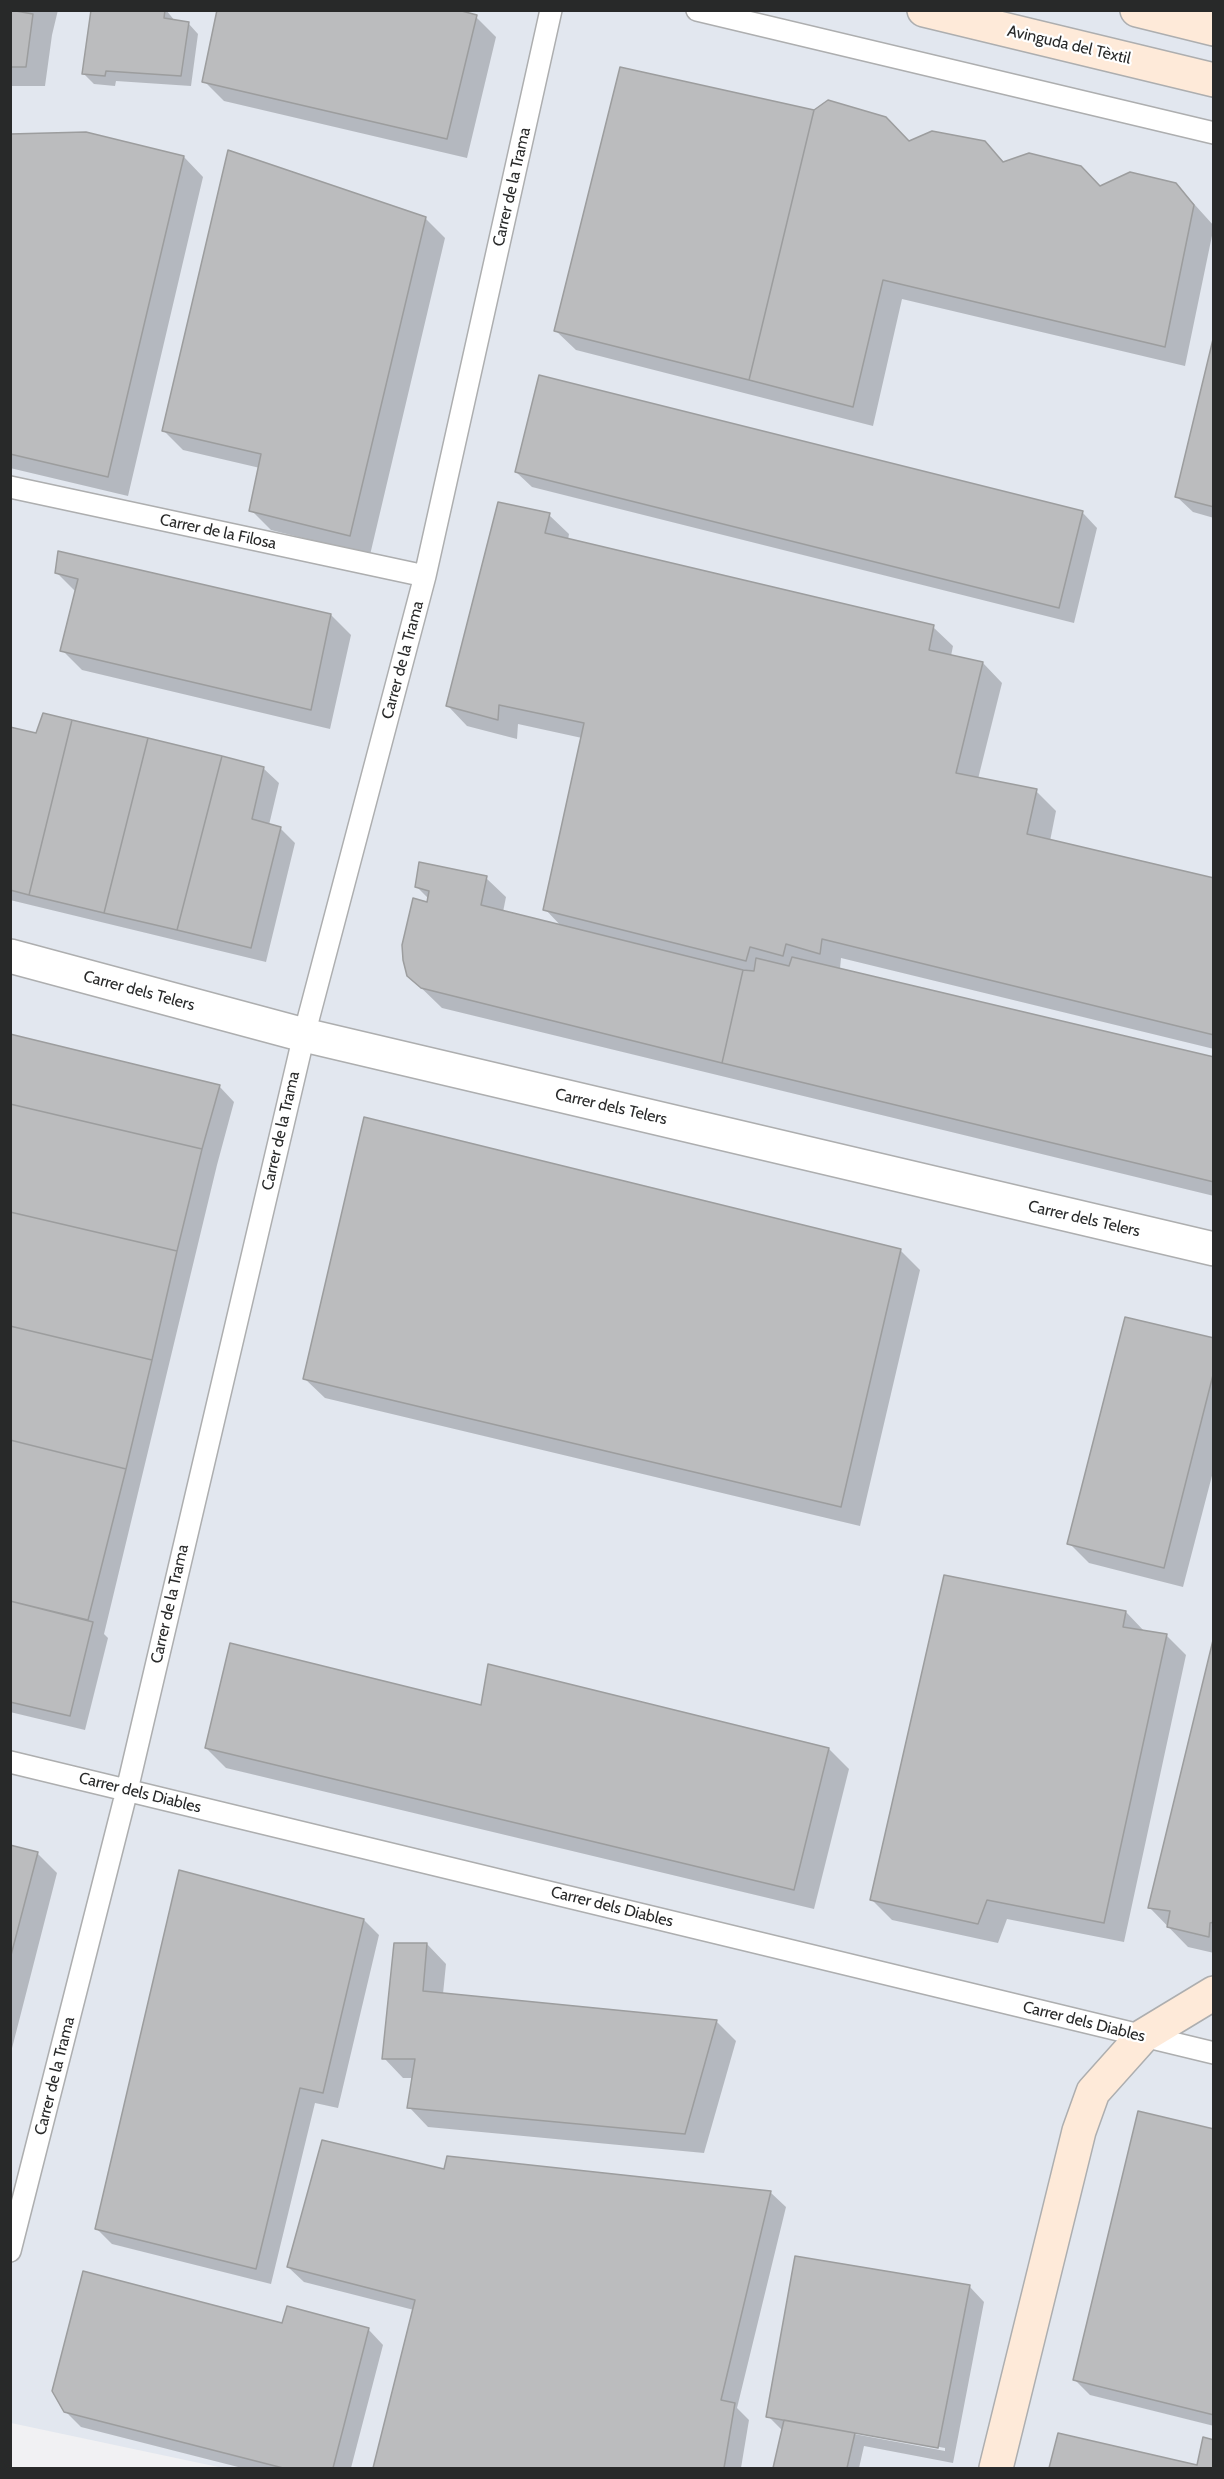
<!DOCTYPE html>
<html>
<head>
<meta charset="utf-8">
<style>
  body { margin:0 }
  #map { position:relative; width:1224px; height:2479px; overflow:hidden; background:#f1f1f3; font-family:Cabin,sans-serif }
  canvas { display:block }
  .frame { position:absolute; inset:0; border:12px solid #282929; pointer-events:none }
</style>
</head>
<body>
<div id="map">
<canvas width="1224" height="2479"></canvas>
<div class="frame"></div>
</div>
<script>
const ctx = document.querySelector('canvas').getContext('2d');
ctx.lineJoin = 'round';
function paint(path, color) {
  ctx.fillStyle = color;
  ctx.fill(path, 'evenodd');
}
function strokePath(path, color, width, dash) {
  ctx.strokeStyle = color;
  ctx.lineWidth = width;
  ctx.lineCap = dash ? 'butt' : 'round';
  ctx.setLineDash(dash || []);
  ctx.stroke(path);
}
function label(font, color, halo, rows, align = 'center') {
  ctx.font = font + ' Cabin,sans-serif';
  ctx.lineWidth = 4.5;
  ctx.setLineDash([]);
  ctx.textBaseline = 'middle';
  ctx.strokeStyle = halo;
  ctx.fillStyle = color;
  for (const [text, x, y, turn = 0] of rows) {
    ctx.save();
    ctx.translate(x, y);
    ctx.rotate((+turn || 0) * Math.PI / 180);
    ctx.textAlign = isNaN(turn) ? turn : align;
    if (halo) ctx.strokeText(text, 0, 0);
    ctx.fillText(text, 0, 0);
    ctx.restore();
  }
}
paint(new Path2D(`
  M11,11H1213V2468H223L11,2423Z`), '#e2e7ef');
paint(new Path2D(`
  M10,10H58L52,35L45,86H10Z
  M120,10H166L175,21L188,23L198,34L191,86L116,81L115,86L94,84L84,74Z
  M476,17L496,37L467,158L224,101L204,81Z
  M10,135L184,157L203,177L128,496L10,468Z
  M984,142L1005,163L1101,187L1175,185L1195,205L1214,226L1185,366L902,299L873,426L576,350L556,331L909,143Z
  M425,218L445,238L370,555L271,530L251,510L260,468L183,450L163,430Z
  M1214,342V518L1193,512L1177,497Z
  M516,472L1082,512L1097,528L1074,623L532,487Z
  M549,515L569,534L568,540L933,627L953,646L951,656L983,663L1002,683L978,779L1036,791L1056,811L1050,841L1214,880V1049L841,958L840,969L1214,1058V1196L442,1008L408,975L429,899L417,887L486,878L506,897L503,912L562,927L545,909L582,738L518,724L517,739L467,726L448,706Z
  M56,572L331,615L351,635L330,729L82,670L62,650L76,592Z
  M10,729L37,735L263,768L279,783L269,825L280,828L295,843L266,962L10,900Z
  M10,1036L219,1086L234,1102L217,1165L104,1634L108,1638L85,1730L10,1712Z
  M900,1250L920,1270L860,1526L325,1398L305,1379Z
  M1214,1339V1468L1183,1587L1089,1563L1069,1543Z
  M1126,1612L1145,1632L1166,1635L1186,1655L1124,1942L1007,1919L998,1943L892,1920L872,1900Z
  M1214,1643V1953L1188,1947L1149,1907Z
  M482,1707L829,1749L849,1769L814,1909L226,1768L206,1748Z
  M10,1846L37,1853L57,1873L10,2056Z
  M364,1920L379,1935L338,2108L315,2103L271,2284L112,2244L97,2229Z
  M427,1944L446,1964L443,1994L716,2021L736,2041L704,2153L428,2127L409,2107L414,2078H403L384,2058Z
  M1214,2131V2426L1090,2395L1075,2380Z
  M445,2171L770,2192L786,2207L737,2408L749,2420L741,2468H375L414,2310L304,2282L288,2267Z
  M969,2286L984,2302L953,2463L864,2446L859,2468H775L783,2431L768,2416ZM851,2431L945,2448V2451L854,2434Z
  M283,2325L368,2329L383,2345L351,2468H242L81,2427L65,2411Z
  M1059,2435L1198,2467L1214,2441V2468H1051Z`), '#0003');
const building = new Path2D(`
  M10,10L33,14L26,67H10Z
  M91,10H165L164,18L189,22L181,76L106,71L105,76L82,74Z
  M217,10H458L477,15L447,139L202,82Z
  M620,67L814,110L749,380L554,331Z
  M828,100L886,117L909,141L932,131L985,141L1003,162L1029,153L1081,166L1100,186L1130,172L1176,183L1194,205L1165,347L883,280L853,407L749,380L814,110Z
  M86,132L184,156L108,477L10,454V134Z
  M228,150L426,217L350,536L249,511L261,454L162,431Z
  M1214,335V507L1175,497Z
  M539,375L1083,511L1059,608L515,472Z
  M498,502L550,513L545,533L934,625L929,650L983,662L956,773L1037,789L1027,834L1214,878V1035L822,939L820,954L786,944L783,956L750,947L746,961L543,910L584,723L499,705L498,720L446,706Z
  M58,551L331,614L311,710L60,651L78,579L55,573Z
  M43,713L72,720L29,895L10,890V727L36,733Z
  M72,720L148,738L104,913L29,895Z
  M148,738L222,756L177,930L104,913Z
  M222,756L264,767L252,819L281,827L251,948L177,930Z
  M419,862L487,876L481,905L743,970L722,1063L421,988L407,976L403,960L402,945L413,898L427,902L429,891L415,887Z
  M792,957L1214,1057V1182L722,1063L743,970L754,971L756,958L789,966Z
  M10,1034L220,1085L202,1149L10,1104Z
  M10,1104L202,1149L177,1251L10,1212Z
  M364,1117L901,1249L841,1507L303,1379Z
  M10,1212L177,1251L152,1360L10,1326Z
  M1125,1317L1214,1338V1371L1164,1568L1067,1544Z
  M10,1326L152,1360L126,1469L10,1440Z
  M10,1440L126,1469L88,1620L10,1601Z
  M944,1575L1126,1611L1123,1627L1167,1634L1104,1923L987,1900L978,1924L870,1900Z
  M10,1601L93,1622L70,1716L10,1702Z
  M1214,1636V1922L1210,1923L1209,1937L1167,1927L1170,1911L1148,1908Z
  M230,1643L481,1705L488,1664L829,1748L794,1890L205,1748Z
  M10,1845L38,1852L10,1959Z
  M179,1870L364,1919L323,2093L300,2088L256,2269L95,2229Z
  M394,1943H427L423,1991L717,2020L685,2134L407,2108L415,2059H382Z
  M1138,2111L1214,2129V2415L1073,2380Z
  M322,2140L444,2169L447,2156L771,2191L721,2400L735,2403L724,2468H373L415,2300L287,2267Z
  M795,2256L970,2285L938,2448L766,2417Z
  M83,2271L282,2323L287,2306L369,2328L333,2468H283L64,2412L52,2391Z
  M784,2420L855,2433L847,2468H773Z
  M1058,2433L1197,2465L1203,2437L1214,2440V2468H1049Z`);
paint(building, '#bbbcbe');
strokePath(building, '#9c9d9e', 1.5);
const lane = new Path2D(`
  M697,10L1214,133
  M10,487L425,576
  M10,1762L1214,2053
  M10,2251L127,1790L304,1035L425,576L551,10`);
const street = new Path2D(`
  M10,956L304,1035L1214,1249`);
const secondary = new Path2D(`
  M924,10L1214,80
  M1137,10L1214,29
  M996,2468L1079,2131L1093,2092L1143,2036L1214,1993`);
strokePath(lane, '#adaeaf', 24);
strokePath(street, '#adaeaf', 36);
strokePath(secondary, '#adaeaf', 36);
strokePath(lane, '#fff', 21);
strokePath(street, '#fff', 33);
strokePath(secondary, '#feead9', 33);
label('16px', '#282929', '#fff', [
  ["Avinguda del Tèxtil",1069,45,13],
  ["Carrer de la Trama",512,187,-77],
  ["Carrer de la Filosa",218,532,12],
  ["Carrer de la Trama",403,660,-75],
  ["Carrer dels Telers",139,991,15],
  ["Carrer dels Telers",611,1107,13],
  ["Carrer de la Trama",281,1131,-77],
  ["Carrer dels Telers",1084,1219,13],
  ["Carrer de la Trama",170,1604,-77],
  ["Carrer dels Diables",140,1793,14],
  ["Carrer dels Diables",612,1907,14],
  ["Carrer dels Diables",1084,2022,14],
  ["Carrer de la Trama",55,2076,-76]
]);
</script>
</body>
</html>
